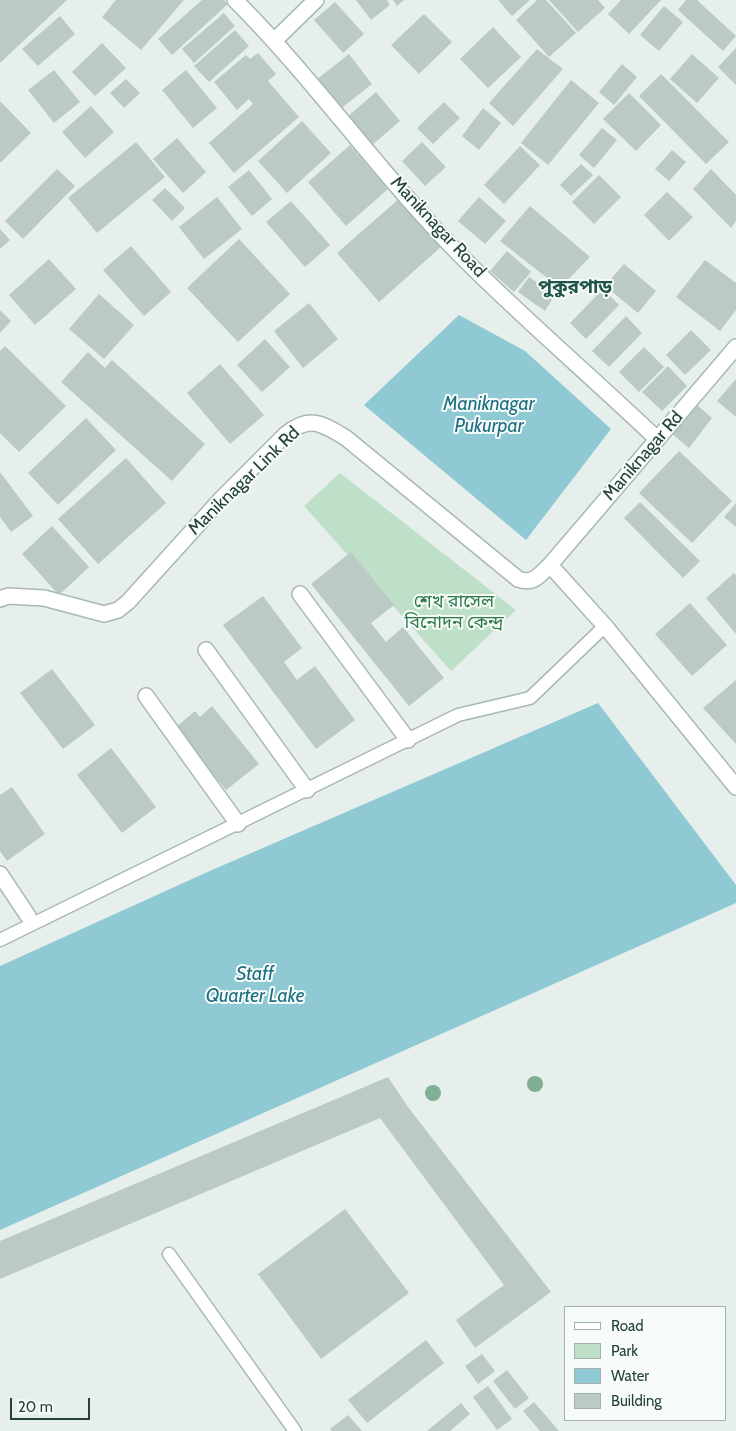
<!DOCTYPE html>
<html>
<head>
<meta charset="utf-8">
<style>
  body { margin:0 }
  #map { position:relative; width:736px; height:1431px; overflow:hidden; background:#e6efeb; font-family:Cabin,sans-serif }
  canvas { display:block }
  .legend { position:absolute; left:564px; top:1306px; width:162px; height:115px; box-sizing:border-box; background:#f7fbf9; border:1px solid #a3b1ad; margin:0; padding:6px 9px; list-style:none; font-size:15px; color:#24423a }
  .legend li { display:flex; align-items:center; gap:10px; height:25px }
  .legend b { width:25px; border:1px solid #a3b1ad }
  .scale { position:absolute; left:10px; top:1398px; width:80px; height:22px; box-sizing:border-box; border:2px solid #24423a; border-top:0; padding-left:6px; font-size:15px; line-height:18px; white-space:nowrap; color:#24423a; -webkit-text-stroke:4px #f7fbf9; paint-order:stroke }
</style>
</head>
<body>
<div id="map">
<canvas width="736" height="1431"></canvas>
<ul class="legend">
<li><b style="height:6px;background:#fff"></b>Road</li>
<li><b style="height:14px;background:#bfe0c8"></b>Park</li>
<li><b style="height:14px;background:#8ec9d4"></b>Water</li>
<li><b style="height:14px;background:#bbcac4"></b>Building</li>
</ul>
<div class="scale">20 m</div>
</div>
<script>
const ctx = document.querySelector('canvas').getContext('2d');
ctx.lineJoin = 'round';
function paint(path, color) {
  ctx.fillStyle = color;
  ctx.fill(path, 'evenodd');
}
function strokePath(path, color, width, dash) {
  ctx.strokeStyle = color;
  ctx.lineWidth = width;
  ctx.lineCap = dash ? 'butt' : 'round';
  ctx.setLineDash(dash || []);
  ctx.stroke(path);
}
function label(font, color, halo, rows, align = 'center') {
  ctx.font = font + ' Cabin,"Noto Sans Bengali",sans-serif';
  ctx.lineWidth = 4;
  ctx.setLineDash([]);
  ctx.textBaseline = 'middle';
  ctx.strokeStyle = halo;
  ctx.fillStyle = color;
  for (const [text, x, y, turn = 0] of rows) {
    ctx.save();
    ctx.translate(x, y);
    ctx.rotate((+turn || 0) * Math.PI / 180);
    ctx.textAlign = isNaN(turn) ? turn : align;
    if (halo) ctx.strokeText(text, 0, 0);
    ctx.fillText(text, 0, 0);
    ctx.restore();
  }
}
paint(new Path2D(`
  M340,473L516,610L451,671L304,506Z`), '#bfe0c8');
paint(new Path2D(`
  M459,315L525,351L611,429L526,540L364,405Z
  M598,703L736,885V903L0,1230V966L212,870Z`), '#8ec9d4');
paint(new Path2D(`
  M0,0H67L0,63Z
  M116,0H184L141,50L102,17Z
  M202,0H224L228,4L172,55L158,39Z
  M356,0H387L390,5L371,20Z
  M393,0H404L397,6Z
  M498,0H530L512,16Z
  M537,0H546L576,33L549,57L516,20Z
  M549,0H598L605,8L578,32Z
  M621,0H661L629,34L608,14Z
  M686,0H697L736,36L723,51L678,10Z
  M335,2L364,34L343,53L314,20Z
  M664,6L683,22L659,51L640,35Z
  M224,13L235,26L194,63L182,49Z
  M424,14L452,42L419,74L391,45Z
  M60,16L75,34L38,66L22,49Z
  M493,27L521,57L488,88L460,59Z
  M235,30L249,46L209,82L194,66Z
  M102,43L126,68L95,96L72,72Z
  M736,48V85L718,67Z
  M537,49L563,69L513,126L489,103Z
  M258,53L276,74L268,81L299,117L234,173L209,143L253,104L249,99L237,110L214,82L246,55L250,59Z
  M349,54L372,84L339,110L316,80Z
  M692,54L719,78L697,103L670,79Z
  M622,64L637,77L614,105L599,92Z
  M54,70L80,102L54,123L28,90Z
  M186,70L217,108L193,128L162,90Z
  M661,74L729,142L706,164L639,96Z
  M126,79L140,93L124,108L110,93Z
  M571,80L599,103L548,165L521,143Z
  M376,92L400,121L371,146L346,118Z
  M629,93L661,125L636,151L603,119Z
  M0,101L31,133L0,163Z
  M444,102L460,118L433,144L417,128Z
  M91,106L114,132L85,158L62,132Z
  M483,108L501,123L479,150L462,136Z
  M302,121L331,153L287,193L258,161Z
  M602,128L617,140L594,168L579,155Z
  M177,138L206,172L183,193L153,159Z
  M136,142L165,177L97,233L68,198Z
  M422,142L446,167L425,186L402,161Z
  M350,145L388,189L346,226L308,182Z
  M520,146L540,165L504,204L484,185Z
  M672,150L686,162L669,181L655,169Z
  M581,164L593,175L571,196L560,185Z
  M57,169L75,186L23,239L5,221Z
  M711,169L736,195V221L731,228L693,189Z
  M249,170L272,199L252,216L228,187Z
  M599,175L621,197L594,224L572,202Z
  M165,188L185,208L172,221L152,200Z
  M667,192L693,217L669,241L644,215Z
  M217,197L242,229L204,259L179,227Z
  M479,197L506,221L485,244L458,221Z
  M400,198L442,246L379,302L337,253Z
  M291,201L330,245L305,267L266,222Z
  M530,206L590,257L560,288L500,241Z
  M0,229L10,240L0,249Z
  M239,239L290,294L238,342L187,288Z
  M131,246L171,292L144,316L103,270Z
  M507,251L531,272L514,292L490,271Z
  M49,259L76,289L35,325L9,295Z
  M705,260L736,283V310L720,331L676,297Z
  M624,264L656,291L638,313L605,286Z
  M529,277L555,295L545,311L518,292Z
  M603,289L619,305L586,339L570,323Z
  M99,294L134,325L104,359L69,329Z
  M309,303L338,339L303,368L274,331Z
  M0,310L11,321L0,333Z
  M626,316L642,333L609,367L592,351Z
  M691,330L711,350L685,375L666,355Z
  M265,339L290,367L262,392L237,365Z
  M5,346L66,406L19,452L0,433V351Z
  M644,347L664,367L639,392L619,372Z
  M88,352L105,368L112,360L205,444L172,481L61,382Z
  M220,364L264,415L230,444L187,393Z
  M668,366L687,386L662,411L642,392Z
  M736,379V417L717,401Z
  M689,398L712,418L689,448L665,428Z
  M86,418L116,450L58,505L28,473Z
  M679,451L732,501L692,543L639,493Z
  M126,458L166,503L98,564L58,519Z
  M0,472L33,516L11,532L0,517Z
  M640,502L700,561L683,578L624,518Z
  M736,503V527L724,517Z
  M52,526L89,567L59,595L22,554Z
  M351,552L394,605L371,623L386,642L403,627L444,678L409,706L311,584Z
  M734,573L736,575V634L706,598Z
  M263,596L302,648L284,662L297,680L315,666L355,720L316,749L223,625Z
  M690,603L727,645L692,676L655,634Z
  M52,669L95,725L63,749L20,693Z
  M736,680V744L703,708Z
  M212,706L259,764L226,790L175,728L195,711L200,717Z
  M111,748L156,807L122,833L77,775Z
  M12,787L45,834L7,861L0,851V795Z
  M388,1077L408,1107L551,1292L475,1348L456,1320L504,1285L380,1118L0,1279V1241Z
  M345,1209L409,1293L321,1359L258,1274Z
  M426,1340L444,1363L367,1423L348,1400Z
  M482,1354L495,1371L478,1384L465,1366Z
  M507,1370L529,1398L515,1409L493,1381Z
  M488,1386L512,1419L497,1430L473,1397Z
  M534,1402L559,1431H540L523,1411Z
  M461,1403L470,1414L450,1431H427Z
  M348,1415L362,1431H332L330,1429Z`), '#bbcac4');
const lane = new Path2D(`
  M0,940L458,715L530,698L605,626
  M169,1254L295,1431`);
const street = new Path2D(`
  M235,0C316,81 382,177 463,258C525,320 593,378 657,439
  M274,41L316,0
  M550,565L605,626L736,787
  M300,594L408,740
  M0,599L8,596L44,598L104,614L118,610L128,602L222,498L285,435C309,415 322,423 346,438L518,579C534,585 539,575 550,565L736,347
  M206,650L307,790
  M146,696L238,824
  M0,874L28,916`);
strokePath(lane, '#a8b8b2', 15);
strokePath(street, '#a8b8b2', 18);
strokePath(lane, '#fff', 12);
strokePath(street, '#fff', 15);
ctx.fillStyle = '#80af93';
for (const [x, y] of [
  [535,1084],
  [433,1093]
]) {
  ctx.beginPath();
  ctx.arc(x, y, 8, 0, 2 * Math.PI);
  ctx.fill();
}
label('18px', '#24423a', '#f7fbf9', [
  ["Maniknagar Road",438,227,47],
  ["Maniknagar Rd",643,456,-49],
  ["Maniknagar Link Rd",244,481,-44]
]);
label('18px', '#2d7a4b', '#f7fbf9', [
  ["শেখ রাসেল",454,602],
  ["বিনোদন কেন্দ্র",454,623]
]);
label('bold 19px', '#1f5548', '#f7fbf9', [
  ["পুকুরপাড়",575,287]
]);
label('italic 19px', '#1c6f80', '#f7fbf9', [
  ["Maniknagar",489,404],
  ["Pukurpar",489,426],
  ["Staff",255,974],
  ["Quarter Lake",255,996]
]);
</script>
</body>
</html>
